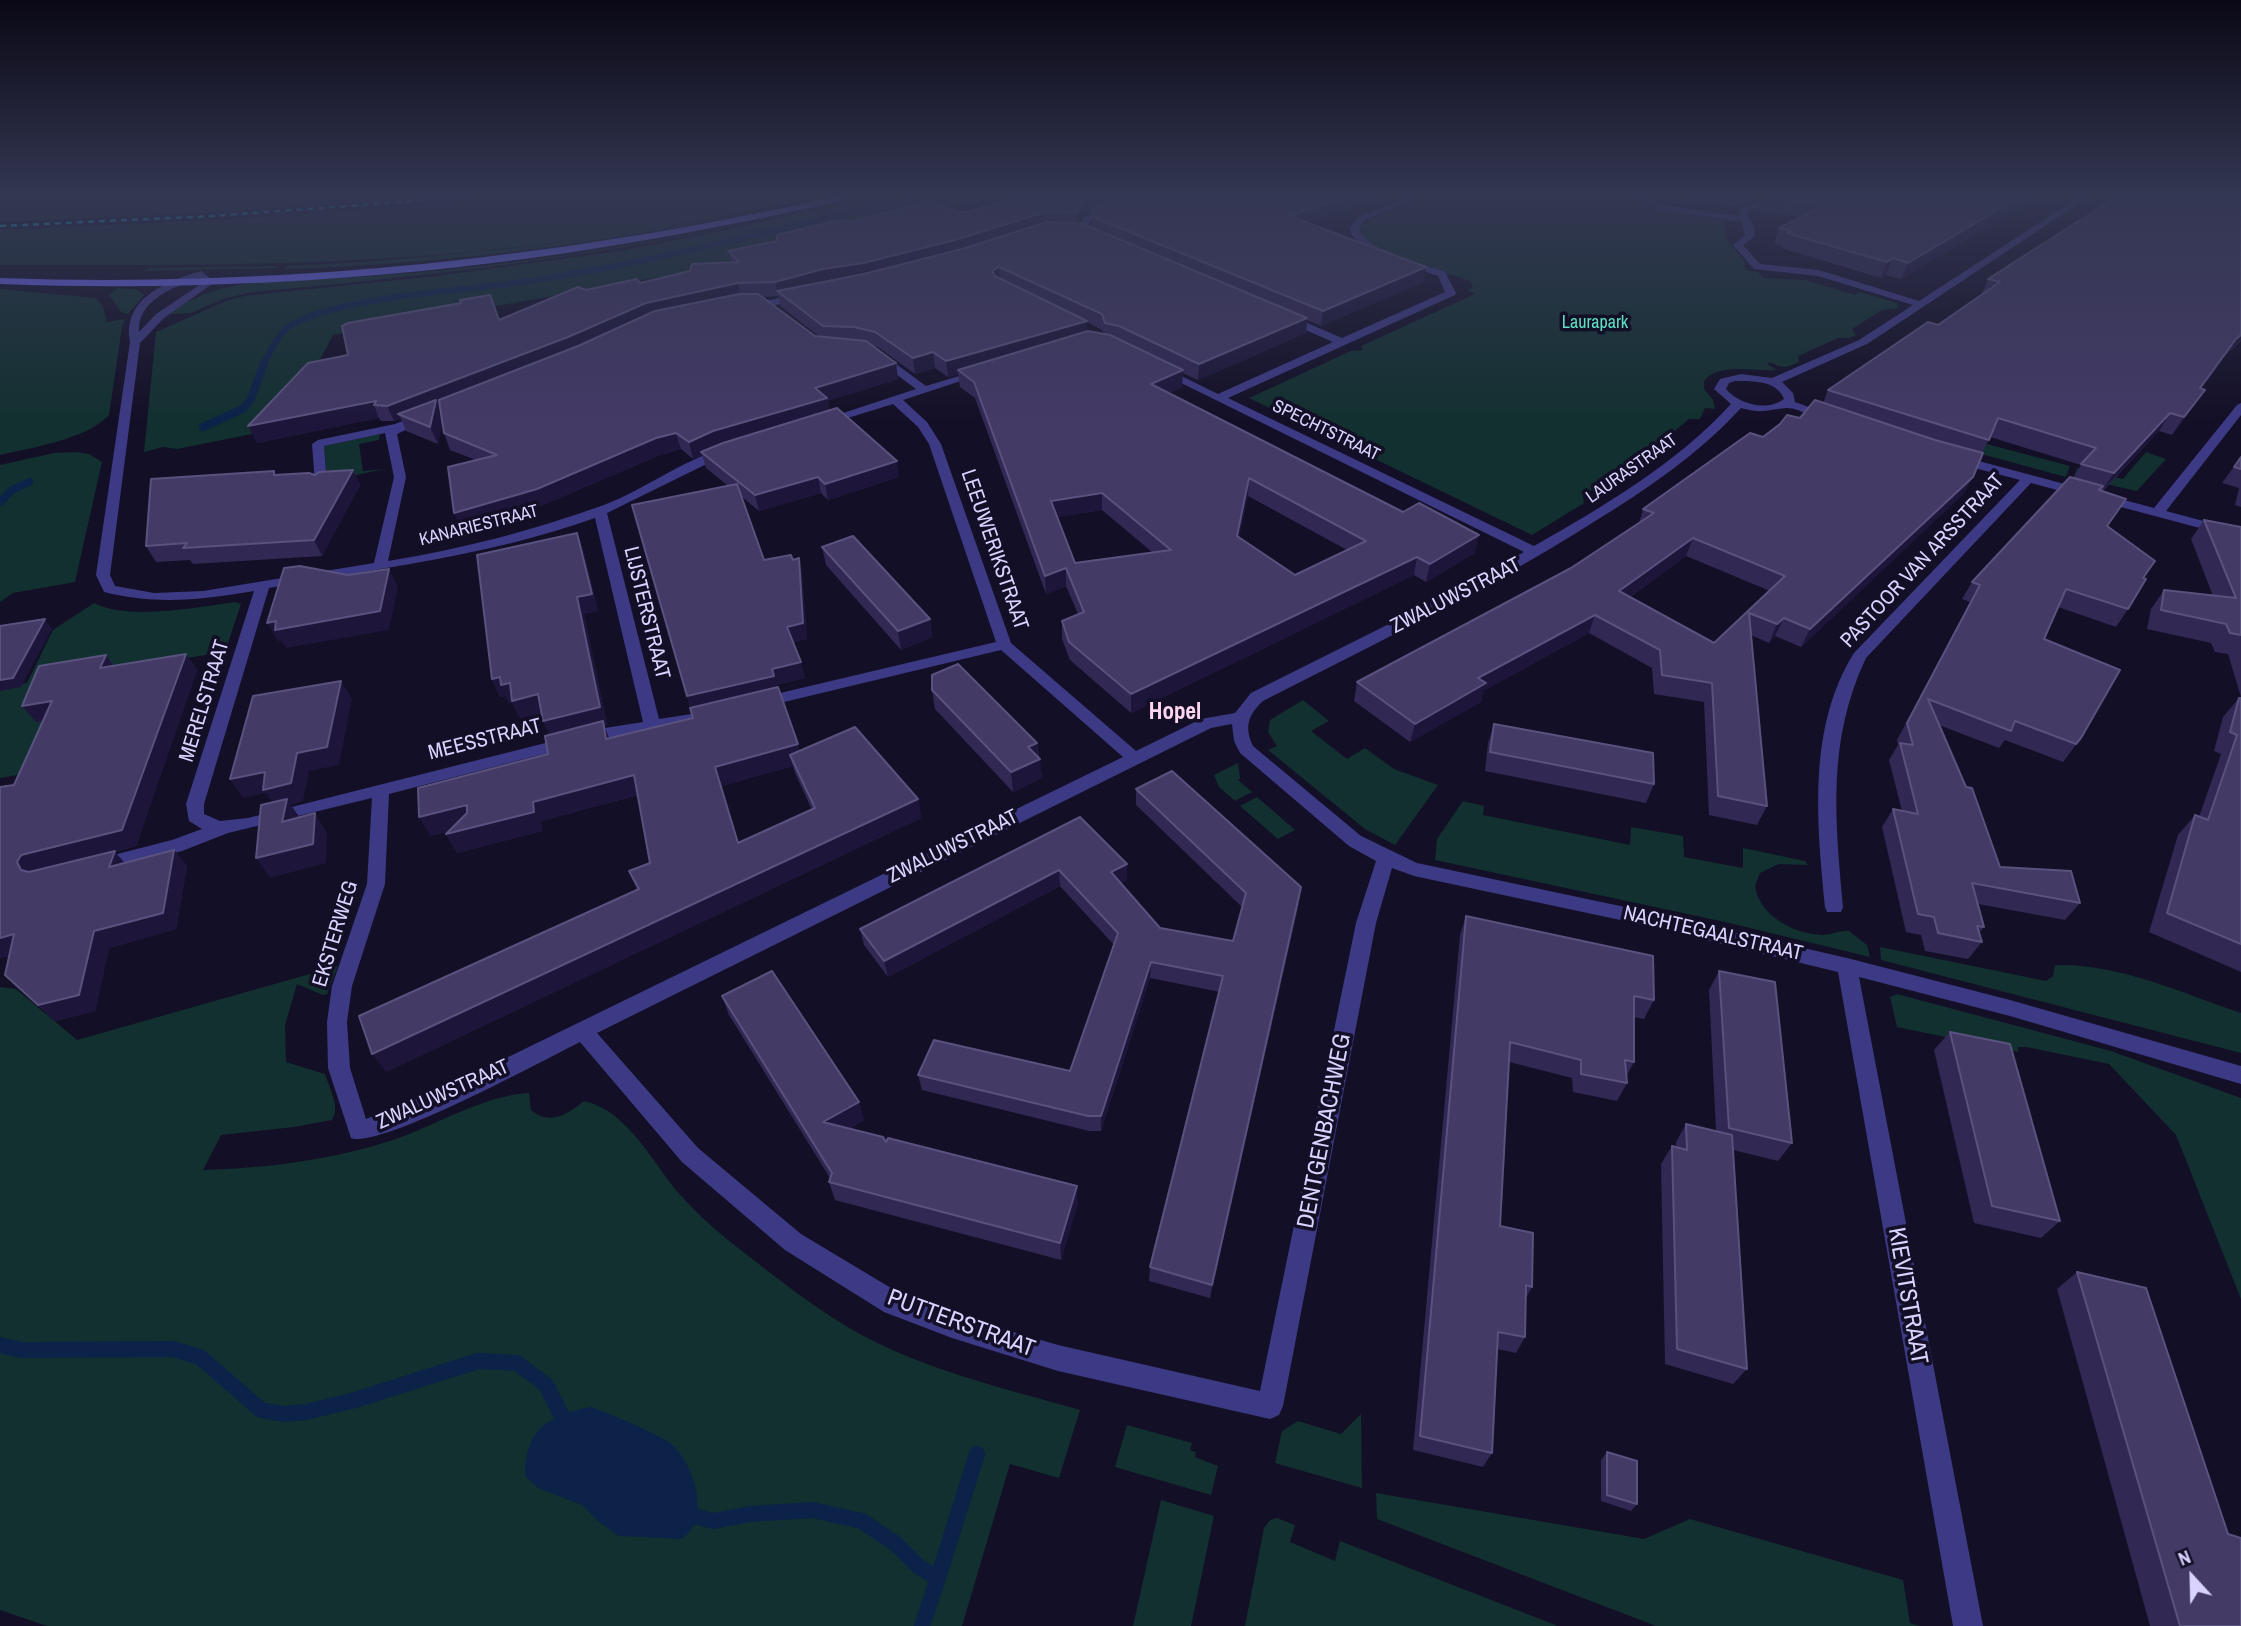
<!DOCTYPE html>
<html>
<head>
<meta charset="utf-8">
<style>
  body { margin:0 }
  #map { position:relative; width:2241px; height:1626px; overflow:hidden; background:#130f26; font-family:"Archivo Narrow",sans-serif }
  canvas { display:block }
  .north { position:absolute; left:2157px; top:1542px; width:70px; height:70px; -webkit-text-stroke:5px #130f26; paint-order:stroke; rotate:338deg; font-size:19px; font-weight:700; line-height:28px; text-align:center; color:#d9d4ff }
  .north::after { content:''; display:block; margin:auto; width:24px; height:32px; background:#d9d4ff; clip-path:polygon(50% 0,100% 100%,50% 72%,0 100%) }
</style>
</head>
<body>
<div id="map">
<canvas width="2241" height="1626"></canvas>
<div class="north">N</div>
</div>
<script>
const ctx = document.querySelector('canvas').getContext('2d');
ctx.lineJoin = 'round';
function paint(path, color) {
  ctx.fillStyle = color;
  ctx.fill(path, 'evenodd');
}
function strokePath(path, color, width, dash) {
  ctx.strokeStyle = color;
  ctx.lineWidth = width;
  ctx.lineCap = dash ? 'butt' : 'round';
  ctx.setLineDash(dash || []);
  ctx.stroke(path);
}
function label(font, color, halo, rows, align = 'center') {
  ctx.font = font + ' "Archivo Narrow",sans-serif';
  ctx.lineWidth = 7;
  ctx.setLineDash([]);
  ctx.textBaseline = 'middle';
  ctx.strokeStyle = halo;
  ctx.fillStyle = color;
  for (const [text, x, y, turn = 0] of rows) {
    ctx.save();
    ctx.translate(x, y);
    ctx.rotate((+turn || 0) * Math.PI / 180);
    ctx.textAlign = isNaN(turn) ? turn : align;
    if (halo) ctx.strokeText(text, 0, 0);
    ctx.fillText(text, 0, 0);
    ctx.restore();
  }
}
paint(new Path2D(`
  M0,197H435L222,212L0,222Z
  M515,197H815C652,235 480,256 312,262C208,266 104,265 0,265V230L235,219Z
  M871,197H995L902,222L771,250L682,273L333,335L309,380L267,431L177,449L163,447L144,452L156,332L226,301L244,296L437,276L621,251L726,230Z
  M1427,197H1630L1659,210L1724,220L1726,238L1746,264L1742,265L1749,271L1758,272L1763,278L1805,280L1855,295L1860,292L1897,303L1898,308L1882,310L1852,329L1856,335L1849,338H1838L1798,356L1799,362C1787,368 1783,369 1770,362L1767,364L1777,370C1755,372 1719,362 1704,381V389L1713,400L1715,409L1705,408L1700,419H1689L1644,457L1583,496L1584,503L1532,535L1249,398L1351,351L1363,350L1361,346L1475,294L1467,290L1473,287L1470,281C1443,271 1376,256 1360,233L1361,226L1372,218Z
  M770,209C610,243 447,264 284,269L287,266C450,259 610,239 770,209Z
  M747,223C584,259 418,277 252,292L223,299L191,313L167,314C221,278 263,282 325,279C371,276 417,273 463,268C558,258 653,242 747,223Z
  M276,266L279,268L142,271L151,268Z
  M118,288L138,290L144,295L128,314L121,312L109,295Z
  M0,289L95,298L103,306L107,322L125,319L122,327L109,415C88,439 30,448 0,455Z
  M1941,432L2070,466L2066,477L1941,443Z
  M380,434L379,440L359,444L363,471L385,469L327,481L324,446Z
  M76,452L89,454L102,462L75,582L13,593L0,602V465L54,453Z
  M2146,452L2166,459L2137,491L2074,477L2077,468L2123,479Z
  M236,602L241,604L225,652L84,674L40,771L0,778V688L27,683L53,630L94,603C130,621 196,607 236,602Z
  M1303,700L1329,721L1311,731L1347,759L1365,748L1394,769L1438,785L1395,845L1365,829L1268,750L1277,746L1268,732L1270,720Z
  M1238,763L1240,778L1238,780L1252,792L1235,801L1219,787L1214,775Z
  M1257,797L1295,830L1278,839L1240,806Z
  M1463,801L1484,806L1483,815L1630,845L1631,827L1683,836L1684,857L1743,868V848L1805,861L1808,865L1779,864L1760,873L1755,886C1759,916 1795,934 1822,935C1832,935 1841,930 1849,931L1867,945L1870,957L1725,922L1435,860L1437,839Z
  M1880,947L2046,981L2053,976L2055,965C2118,963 2182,993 2241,1013V1053L1881,960Z
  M338,966L327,994L323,995L297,984L285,1025L286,1062L325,1074C329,1087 341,1108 332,1120L294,1127L221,1135L203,1170C267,1168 332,1160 393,1140C438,1125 481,1096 529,1093L531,1110C550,1126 568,1114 584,1101C631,1112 653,1166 684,1199C710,1228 746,1254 777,1278C803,1298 831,1318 860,1334C928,1371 1007,1389 1080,1410L1059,1478L1010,1464L962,1626H47L0,1610V987L16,989L77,1040Z
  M1897,994L2111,1051L2241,1098V1299L2176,1135L2109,1064L2026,1047H2018V1052L1897,1027L1890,997Z
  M1361,1414L1362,1488L1275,1463L1282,1431L1298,1421L1341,1434Z
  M1127,1425L1192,1443L1190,1450L1196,1452L1195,1457L1218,1466L1211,1495L1115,1467Z
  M1376,1493L1644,1539L1690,1519L1903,1580L1910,1623L1920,1626H1656L1377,1519Z
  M1161,1500L1214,1516L1191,1626H1133Z
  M1277,1518L1295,1525L1290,1542L1335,1561L1340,1541L1558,1626H1245L1264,1528L1270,1520Z`), '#12302f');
paint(new Path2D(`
  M591,1407C608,1413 657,1433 670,1443C694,1462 712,1519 682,1539L619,1536L599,1522L582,1505L538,1488L525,1476C525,1429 548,1415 591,1407Z`), '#0c2248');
strokePath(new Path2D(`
  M263,365C274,345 280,327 303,319C372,293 468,291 543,279C668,259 791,225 915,197`), '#0c2248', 6);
strokePath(new Path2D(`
  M203,427L243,409L251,399L264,363
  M0,502L12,490L29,482`), '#0c2248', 8);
strokePath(new Path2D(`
  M0,1345L22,1350L173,1349L200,1357L261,1410L283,1414L306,1412L355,1400L478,1361L517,1363L546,1385L566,1424
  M683,1514L714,1521L750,1514L812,1510L862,1521L896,1544L919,1567L938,1578L977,1454
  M922,1626L938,1578`), '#0c2248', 16);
paint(new Path2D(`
  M1146,197H1158L1090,221L1086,234L1078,232L1083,217Z
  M1411,197H1422L1365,220L1359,229C1366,251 1424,264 1445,272L1456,293L1455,295L1228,398L1534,546C1604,506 1676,464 1731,404L1714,389L1720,379L1741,374L1772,378L1859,340L1913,305L1818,276L1754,269L1733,245L1745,235L1742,222L1660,210L1635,197H1645L1662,205L1740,216L1739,210L1766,197H1776L1747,213L1754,226L1755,236L1743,245L1760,264L1819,270L1919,301L2079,197H2089L1867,344L1782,382L1793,393L1795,402L1830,415V421C1815,422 1801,407 1786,408C1765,410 1764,414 1741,408C1697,456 1644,491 1589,525C1486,590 1373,645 1263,701C1248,715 1244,727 1253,746L1361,836L1417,863L1639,910L1847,958L2010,1000L2241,1066V1084L2010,1016L1859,977L1983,1626H1953L1838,972L1639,924L1414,876L1392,868L1376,923L1283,1406L1279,1415L1270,1419L1058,1371L952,1338L884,1312L785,1250L682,1162L580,1042C544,1060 380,1149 351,1138L328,1068L327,1022L332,986L367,884L372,798L228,833L182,851L100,872L94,870L91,865L94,860L172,840L202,829L189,821L186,804L254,591C202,600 155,605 104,592L96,575L130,342C122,299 166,281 201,271L215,282L164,318L140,343L110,575L115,586L154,593L203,591L374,563L394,477L385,433L324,446L327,484L321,488L315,484L312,444L318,440L395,424L425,412L429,413V419L397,434L406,477L388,561C462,549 535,530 604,505C646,489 682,460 725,448L731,452L607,513L659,719L698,713L706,718L704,722L605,738L389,794L385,884L352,986L347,1022L350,1068L366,1119L455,1083L1123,757L1001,650L759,708L751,703L759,698L996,642L929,444L918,427L893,404L825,425L819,421L916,389L873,357V353H881L926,386L982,369L988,372L903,400L927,422L941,444L1011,643L1136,751L1201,719L1235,713L1251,693L1427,605L1524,552L1157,371L1167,369L1218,394L1333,342L1283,320V316H1291L1342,338L1445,292L1438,276C1413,267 1358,255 1349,229L1359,216ZM199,278L204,282L156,314L139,332C137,300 174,287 199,278ZM1735,381C1752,381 1777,380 1784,399C1766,412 1739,404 1726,389L1729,383ZM595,518L643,722L605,728L248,818L220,821L204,814V804L269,588C379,568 489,556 595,518ZM1232,724L1234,741L1240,753L1349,846L1376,861L1356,923L1260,1391L1058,1345L952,1314L901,1294L801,1234L698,1148L597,1033L1211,728Z
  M802,292L807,295L806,297C787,302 759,313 742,302L747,299L771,300Z
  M2241,403V415L2166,511L2241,531V539L2031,483L1866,658C1827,740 1835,819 1843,907L1841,912H1827L1825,907C1817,823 1807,728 1854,653L2020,480L1952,462V456H1960L2154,508L2237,405Z`), '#3d3a85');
paint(new Path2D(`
  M834,197H849C840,203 825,204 814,207C781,214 749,221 716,227C480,274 240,293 0,284V278C281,288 560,258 834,197Z`), '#6f6bff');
strokePath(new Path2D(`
  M0,226L212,216L469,197`), '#00e5ff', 2.5, [6, 5]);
paint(new Path2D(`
  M1020,197H1382L1308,223L1424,282L1321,326L1307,320L1306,333L1198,380L1183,373L1182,387L1169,393L1475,553L1426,582L1414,575L1131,713L1070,660L1062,639V621L1078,614L1066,586L1046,594L975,398L960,387L958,374L948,377L935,368L915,374L878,347L873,346L896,363L898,379L827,401L829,410L899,477L828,500L821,493L759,511L742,497L764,560H793L799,558L802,573L807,639L793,642L805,678L776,685L800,751L918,799L921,818L386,1072L637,890L629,871L650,863L638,795L541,821L542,831L457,853L446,834L450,831L430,836L548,754L549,735L541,713L520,718L512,702L509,703L506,696L500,697L492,679L577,533L583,550L598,611L584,614L607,725L604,726L609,738L693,718L687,696L728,486L706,468L702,455L693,459L681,449L660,455L543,505L461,529L476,460L450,450L444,433L442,421L438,444L406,431L401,419L394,421H381L379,418L257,443L348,355L499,320L586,290L640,283L731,262L728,251L777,241L851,222L967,212ZM1092,212L1091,227L1078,223L1082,214ZM778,296L780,306L820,337L815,336L762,297ZM1087,322L1102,330L1104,334L1087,331ZM1248,496L1347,550L1295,575L1239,537ZM1102,510L1152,552L1075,563L1057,517ZM793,766L795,773L812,810L738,843L721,786Z
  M1672,197H1760L1738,207Z
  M1762,197H2038L1901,279L1886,275L1881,278L1781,248L1782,246L1774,244L1779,228L1800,217L1757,210Z
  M2241,197V341L2225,356L2202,388L2205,390L2193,407L2172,435L2159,431L2103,491L2126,499L2107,526L2143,578L2128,609L2116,627L2058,607L2044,639L2081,738L2063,762L2005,740L1999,748L1939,725L2000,867L2080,903L2065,920L1978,904L1984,927L1979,933L1982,942L1968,959L1925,951L1921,935L1906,932L1882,827L1893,809L1902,811L1889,760L1898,745L1897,740L1970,602L1962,599L1972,582L2073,478L2081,465L1990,437L1982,453L1973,477L1963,494L1801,647L1775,636L1769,643L1751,635L1767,806L1757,825L1709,815L1704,702L1654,694L1652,668L1589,633L1483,691L1481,702L1410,742L1354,701L1357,682L1571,568L1639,523L1643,509L1763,437L1800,418L1823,403L1828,390L1938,325L1981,296L1988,279ZM1686,556L1770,591L1714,643L1630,597Z
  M2241,457V507L2235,505L2239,488L2222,483Z
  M353,470L360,485L322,556L193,564L190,560L156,562L146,546L276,475H315Z
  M2204,520L2241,527V697L2228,654L2215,652L2211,643L2147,629L2151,609L2164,590L2213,596L2191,539Z
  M822,547L930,619L932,637L901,650L826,565Z
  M186,654L197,670L136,846L115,852L125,863L174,850L187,866L176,929L109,948L95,1011L55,1021L5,975L9,956L0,958V787L14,785L43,721L36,722L22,706L106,655L114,666Z
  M932,690L1037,743L1042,778L1013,792L935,709Z
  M2239,698H2241V972L2149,932L2178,835L2195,815L2199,817L2221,754L2214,751L2223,717Z
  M1494,724L1654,784L1646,803L1485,771L1488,743Z
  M1136,789L1299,903L1210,1298L1149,1281L1150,1267L1220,992L1150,978L1101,1131H1089L922,1090L918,1075L1070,1071L1114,945L1060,886L888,977L864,945L860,929L1080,817L1127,880L1120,883L1160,928L1233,941L1242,907L1136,805Z
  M1466,916L1654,1000L1644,1019L1634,1017V1062L1626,1077L1627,1083L1617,1101L1573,1092L1572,1078L1509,1062L1500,1226L1532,1287L1526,1298L1525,1337L1516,1353L1497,1349L1492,1453L1483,1467L1413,1450L1460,935Z
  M1719,971L1792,1143L1778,1161L1733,1150L1747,1369L1733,1384L1665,1364L1661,1164L1672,1146L1676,1147V1142L1686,1124L1716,1131L1709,990Z
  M722,996L859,1102L864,1120L849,1129L1078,1203L1061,1260L835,1200L829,1182L830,1178L729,1015Z
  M1950,1032L2060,1221L2041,1238L1974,1223L1934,1050Z
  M2077,1272L2241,1626H2150L2057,1289Z
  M1607,1452L1637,1504L1631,1511L1601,1501V1460Z`), '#312854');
paint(new Path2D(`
  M1096,197H1138L1082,214L1077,226V213L1082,201Z
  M1346,197H1382L1288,230L1289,216Z
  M1742,197H1760L1738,207Z
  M2020,197H2038L1901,279L1908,263Z
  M1045,212V226L956,254L777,291L778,296L775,282Z
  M1893,258L1886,275L1881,278L1887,262Z
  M999,267L1000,282L993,286L992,271Z
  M1426,267L1424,282L1321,326L1323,311Z
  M738,283L741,297L573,353L438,405L443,417L438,444L430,427L398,414L401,419L394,421L387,406L646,303Z
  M1307,318L1306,333L1198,380L1199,364Z
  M1087,321V336L958,370V374L948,377L946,361Z
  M2241,335V341L2225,356L2189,406L2200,388L2236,339Z
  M933,352L935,368L915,374L913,358Z
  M896,363L898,379L827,401L829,414L701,452L702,455L693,459L689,442L815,388Z
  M1183,370L1182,387L1151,400V384Z
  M2205,390L2193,407L2172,435L2184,417Z
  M376,401L374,405L379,418L257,443L248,426Z
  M2170,413L2159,431L2102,491L2114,473Z
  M676,433L681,449L660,455L543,505L461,529L454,513L656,438Z
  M897,461L899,477L828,500L825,484Z
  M353,470L360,485L322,556L314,540Z
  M818,477L821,493L759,511L755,495Z
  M1973,477L1963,494L1801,647L1810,629Z
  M1249,478L1248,496L1236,553L1237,536Z
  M1102,493V510L1051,518V501Z
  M577,533L583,550L598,611L584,614L607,725L604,726L610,740L550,739L543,721L577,597Z
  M1479,535L1475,553L1426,582L1430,564Z
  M1693,538L1686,556L1613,609L1619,591Z
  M1417,557L1414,575L1131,713V694Z
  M799,558L802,573L807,639L791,642L787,627Z
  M1066,568V586L1046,594L1045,576Z
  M389,569L398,587L389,630L286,648L281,641H278L267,623Z
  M1595,615L1589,633L1483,691L1481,702L1410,742L1415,724L1478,678Z
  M1784,618L1775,636L1769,643L1777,624Z
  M45,619L52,629L21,687L0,691V680Z
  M930,619L932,637L901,650L898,631Z
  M186,654L197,670L136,846L115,852L129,868L33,878L21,870L17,862L21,855Z
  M106,655L117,671L100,668Z
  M801,662L805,678L776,685L778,692L692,712L687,696L772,669Z
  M500,677L510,683L538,694L546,712L520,718L512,702L509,703L506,696L500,697L492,679Z
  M341,681L352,699L339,765L309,771L303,801L291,805L300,818L282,822L276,808L266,793L243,798L230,779L297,753Z
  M52,701L65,717L36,722L22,706Z
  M1037,743L1038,760L1040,759L1042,778L1013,792L1011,772L1028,747Z
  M798,744L803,763L790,755L793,766L721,786L715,767Z
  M634,775L641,794L541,821L542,831L457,853L446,834L533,802Z
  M918,799L921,818L386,1072L372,1054Z
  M467,805L476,824L430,836L419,817Z
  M315,813L327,833L326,863L270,878L256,858Z
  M174,850L187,866L176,929L109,948L95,1011L55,1021L38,1005L94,931Z
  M1127,864V880L1111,889V872Z
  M1059,870L1060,886L888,977L884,961Z
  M1301,887L1299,903L1210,1298L1212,1285Z
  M14,934L30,950L0,958V938Z
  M1151,962L1150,978L1101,1131V1116Z
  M859,1102L864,1120L829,1140L823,1122Z
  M1077,1186L1078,1203L1061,1260L1060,1243Z`), '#1d163a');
const building = new Path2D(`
  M1020,197H1096L1082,201L1077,213L1045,212L955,240L863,263L823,269L775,282L738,283L646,303L568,337L387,406L374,405L376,401L248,426L308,363L348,355L342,326L348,323L461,303L460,300L490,295L499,320L578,287L586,290L637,279L640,283L690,271L692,264L739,262L728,251L777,241V235L832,222L847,220L851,222L930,201L958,212H967Z
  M1128,197H1346L1289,216L1426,267L1323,311L1091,216L1092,209Z
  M1771,197H2020L1908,263L1893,258L1887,262L1787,233L1790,231L1779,228L1825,205Z
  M2116,197H2241V335L2236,339L2200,388L2205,390L2184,417L2170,413L2114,473L2081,464L2096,448L1998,418L1989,440L1828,390L1928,322L1938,325L2000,282L1988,279Z
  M1047,222L1081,223L1307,318L1199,364L1119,326L1105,323L1102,314L999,267L992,271L995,276L1087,321L946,361L933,352L913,358L875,332L854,327L823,326L777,291L864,274L962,249Z
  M739,294H758L815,336L866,341L896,363L815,388L827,398L713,431L689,442L676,433L656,438L537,489L454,513L448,467L497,455L444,433L439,400L578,346L655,311Z
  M1088,331L1110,335L1183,370L1151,384L1403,512L1419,503L1479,535L1430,564L1417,557L1131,694L1069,642L1062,621L1084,612L1066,568L1045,576L974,382L958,370ZM1249,478L1366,541L1295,575L1237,536ZM1102,493L1171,550L1075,563L1051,501Z
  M436,400L430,427L398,414Z
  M1815,400L1935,440L1983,453L1973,477L1810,629L1784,618L1777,624L1749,613L1767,806L1718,796L1712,683L1662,675L1660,650L1595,615L1478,678L1486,683L1415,724L1357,682L1571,568L1654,513L1643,509L1750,433L1763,437L1780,424L1787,415L1800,418ZM1693,538L1785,576L1714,643L1619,591Z
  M837,408L897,461L825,484L818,477L755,495L701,452L723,443Z
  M2241,457V469L2234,467Z
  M353,470L314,540L183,548L187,543L146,546L151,479L274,471V475L309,473L315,475L319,472Z
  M2070,477L2103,486L2099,490L2126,499L2107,526L2155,561L2143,578L2146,579L2128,609L2066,589L2044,639L2120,670L2081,738L2076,744L2015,721L2011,731L1928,699L1966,787L1972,788L2000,867L2071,871L2080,903L1972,883L1984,927L1977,926L1982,942L1938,933L1934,917L1918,914L1893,809L1918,814L1900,743L1913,745L1907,723L1980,585L1972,582Z
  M737,484L764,560L791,555L793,560L799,558L803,623L787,627L801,662L772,669L774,676L687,696L632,505Z
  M2204,520L2241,527V635L2230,633L2226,624L2161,610L2164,590L2236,598Z
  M577,533L592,594L577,597L600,707L543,721L538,694L512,701L510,683L501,685L500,677L492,679L477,555Z
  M853,536L930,619L898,631L822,547Z
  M300,566L348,575L389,569L380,611L275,630L276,621L267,623L284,568Z
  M45,619L13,678L0,680V626Z
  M186,654L122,830L21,855L17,862L21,870L29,872L115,851L109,867L174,850L163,913L94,931L79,995L38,1005L5,975L14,934L0,938V787L14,785L52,701L22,706L39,666L106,655L100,668Z
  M958,664L1037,743L1028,747L1040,759L1011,772L932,690V675Z
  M341,681L327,747L297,753L291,783L263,790L265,772L230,779L253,696Z
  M778,687L798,744L715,767L738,843L815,808L790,755L855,727L918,799L372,1054L359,1016L639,889L629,871L650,863L634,775L533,802L534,812L446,834L467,813V805L419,817L418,788L548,754L545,736L603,721L606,739L693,718L690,708Z
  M2239,698H2241V944L2167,913L2195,815L2208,820L2237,735L2230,732Z
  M1494,724L1653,753L1654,784L1490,752Z
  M1172,771L1301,887L1212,1285L1150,1267L1223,976L1151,962L1101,1116H1088L918,1075L934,1040L1070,1071L1118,933L1059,870L884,961L860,929L1080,817L1127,864L1111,872L1160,928L1233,941L1246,893L1136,789Z
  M287,799L282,822L315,813L313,844L256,858L261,805Z
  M1466,916L1653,956L1654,1000L1634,996V1062L1625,1060L1627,1083L1581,1074V1060L1510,1042L1500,1226L1533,1233L1532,1287L1526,1285L1525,1337L1498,1332L1492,1453L1420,1436Z
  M772,971L859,1102L823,1122L883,1137L886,1142L888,1138L1077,1186L1060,1243L829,1182L832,1173L722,996Z
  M1719,971L1775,982L1792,1143L1729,1128Z
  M1950,1032L2010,1044L2060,1221L1992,1206Z
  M1686,1124L1732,1135L1747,1369L1677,1349L1672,1146L1687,1150Z
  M2077,1272L2146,1288L2228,1534L2241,1538V1626H2180Z
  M1607,1452L1637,1461V1504L1607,1495Z`);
paint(building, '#433a66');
strokePath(building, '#5a527e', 2);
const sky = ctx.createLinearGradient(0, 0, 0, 424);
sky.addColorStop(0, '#0a0815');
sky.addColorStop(0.46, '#333752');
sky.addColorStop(1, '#33375200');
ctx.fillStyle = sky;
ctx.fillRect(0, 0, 2241, 424);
label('18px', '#5fe0c0', '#130f26', [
  ["Laurapark",1595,323]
]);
label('18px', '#d9d4ff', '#130f26', [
  ["SPECHTSTRAAT",1326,431,26],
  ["LAURASTRAAT",1632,469,-35],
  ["KANARIESTRAAT",479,526,-14]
]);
label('21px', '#d9d4ff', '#130f26', [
  ["LEEUWERIKSTRAAT",994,550,71],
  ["PASTOOR VAN ARSSTRAAT",1923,561,-47],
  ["ZWALUWSTRAAT",1456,596,-27],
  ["LIJSTERSTRAAT",646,613,76],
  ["MERELSTRAAT",205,701,-73],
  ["MEESSTRAAT",485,740,-14],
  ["ZWALUWSTRAAT",953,847,-26],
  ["EKSTERWEG",336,934,-73],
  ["NACHTEGAALSTRAAT",1713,934,13],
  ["ZWALUWSTRAAT",443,1095,-24]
]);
label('bold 23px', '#ffd6f0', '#130f26', [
  ["Hopel",1175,713]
]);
label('24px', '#d9d4ff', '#130f26', [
  ["DENTGENBACHWEG",1325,1131,-79],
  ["KIEVITSTRAAT",1907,1296,80],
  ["PUTTERSTRAAT",961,1324,20]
]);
</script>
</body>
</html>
